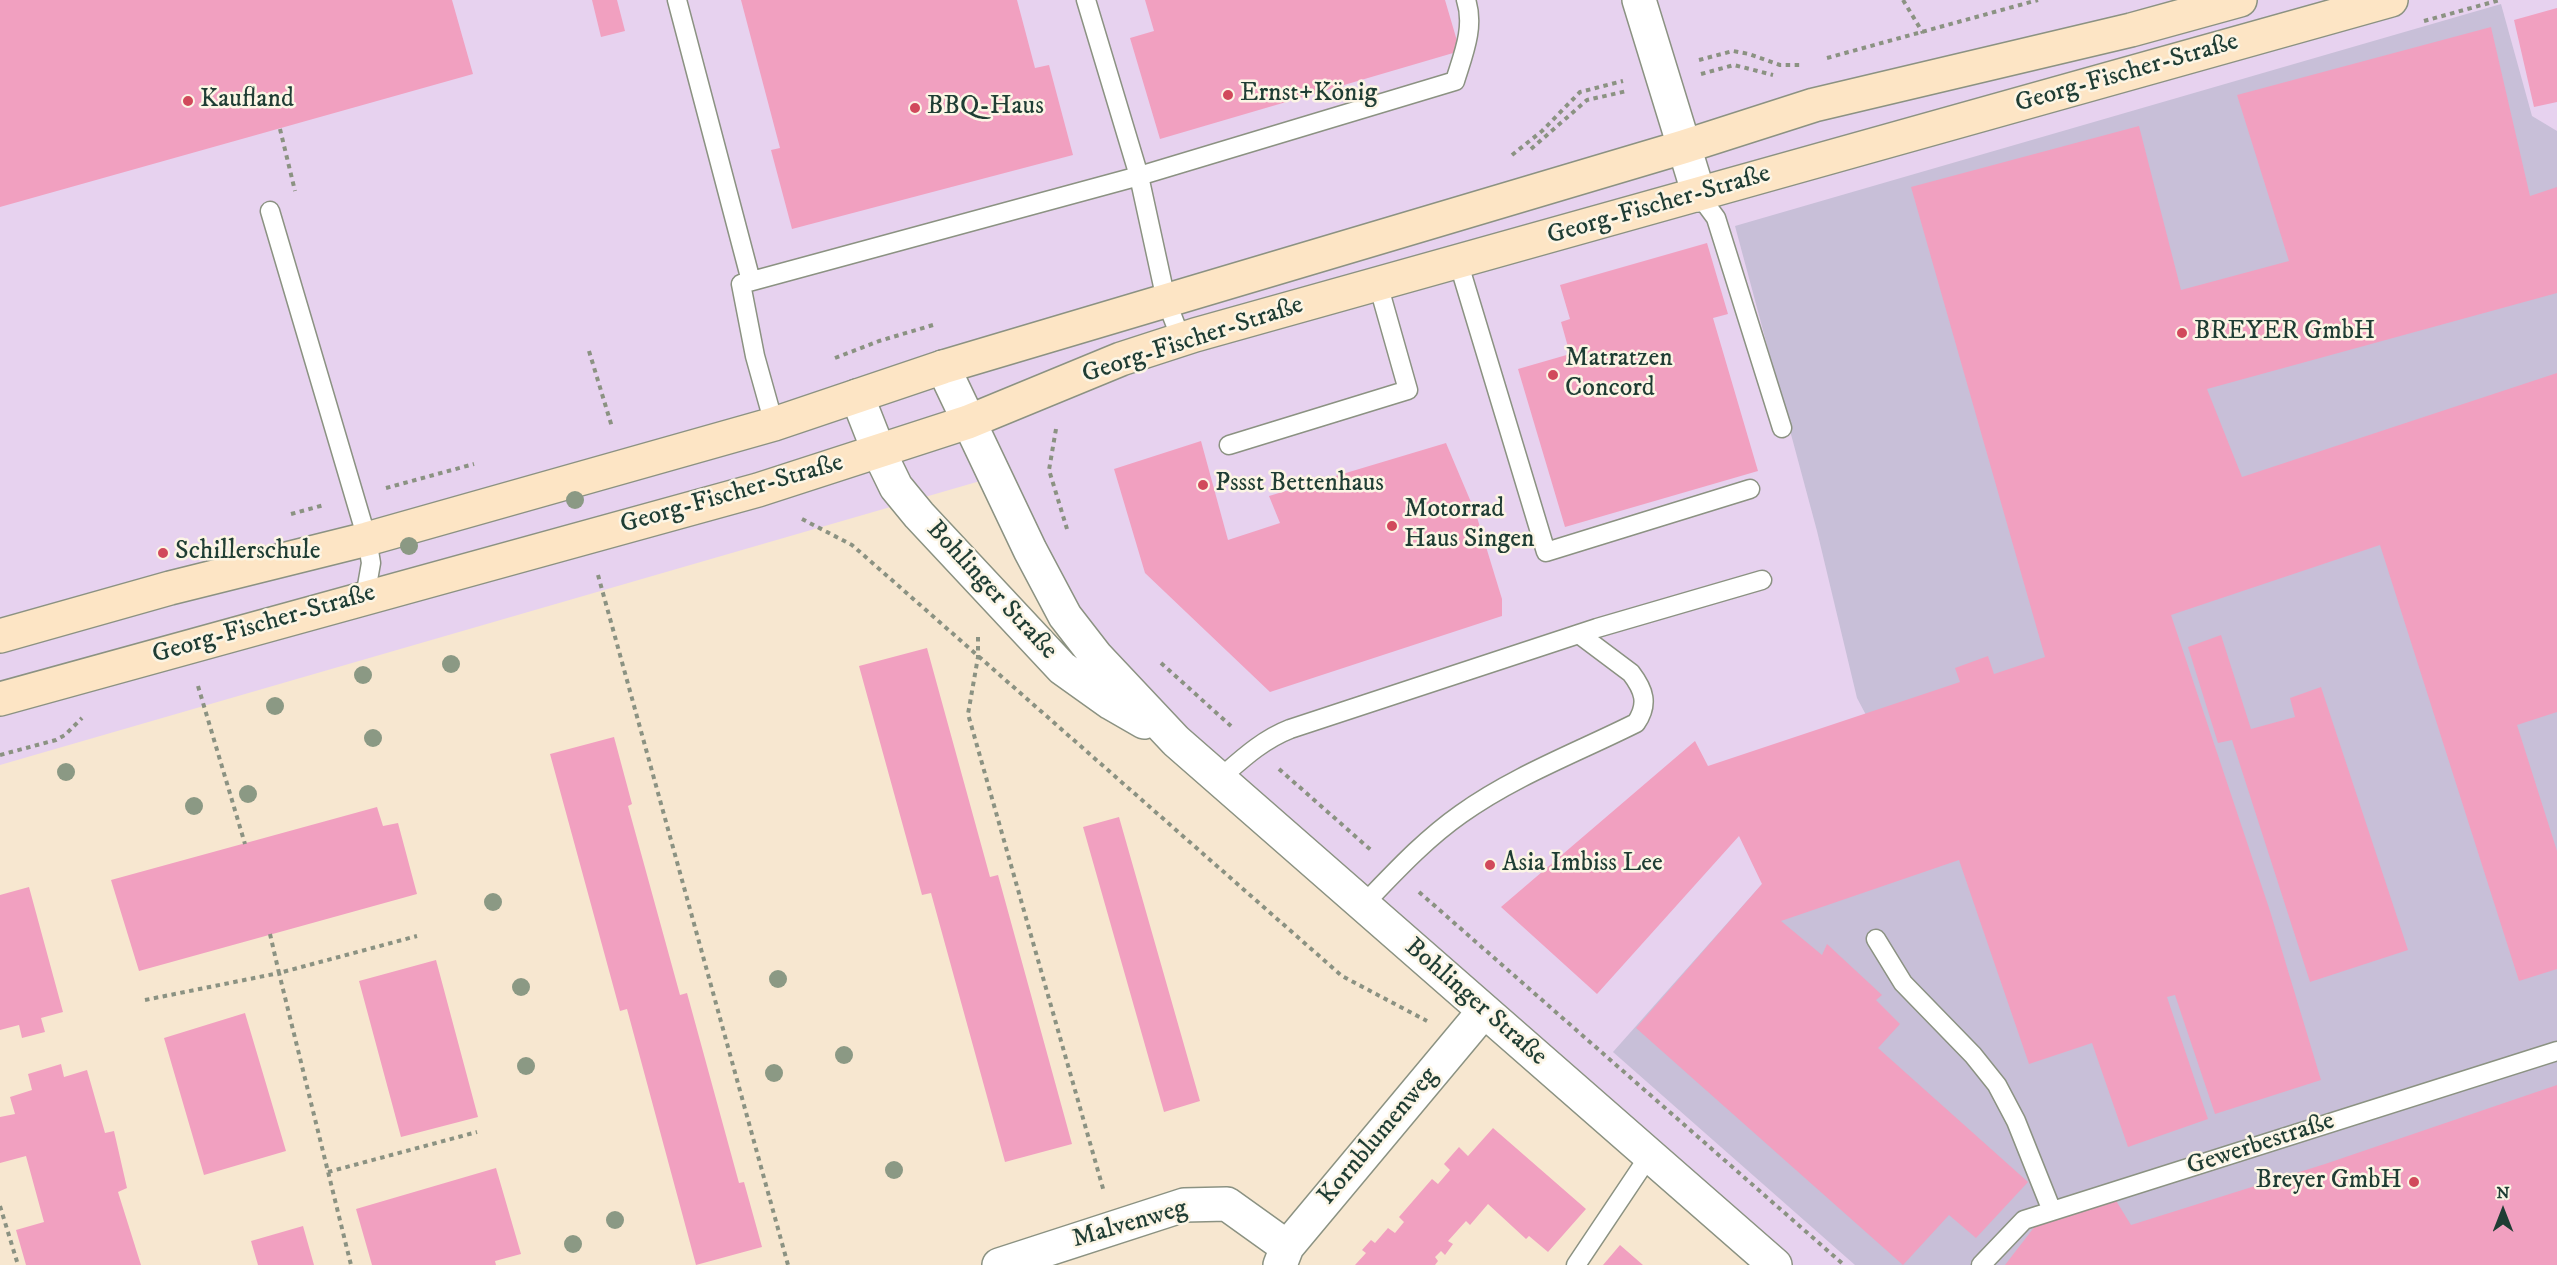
<!DOCTYPE html>
<html>
<head>
<meta charset="utf-8">
<style>
  body { margin:0 }
  #map { position:relative; width:2557px; height:1265px; overflow:hidden; background:#f7e7d0; font-family:"IM FELL DW Pica",serif }
  canvas { display:block }
  .north { position:absolute; left:2473px; top:1181px; width:60px; height:60px; -webkit-text-stroke:4px #fcf5e5; paint-order:stroke; rotate:0deg; font-size:16px; font-weight:700; line-height:24px; text-align:center; color:#1f3d34 }
  .north::after { content:''; display:block; margin:auto; width:21px; height:27px; background:#1f3d34; clip-path:polygon(50% 0,100% 100%,50% 72%,0 100%) }
</style>
</head>
<body>
<div id="map">
<canvas width="2557" height="1265"></canvas>
<div class="north">N</div>
</div>
<script>
const ctx = document.querySelector('canvas').getContext('2d');
ctx.lineJoin = 'round';
function paint(path, color) {
  ctx.fillStyle = color;
  ctx.fill(path, 'evenodd');
}
function strokePath(path, color, width, dash) {
  ctx.strokeStyle = color;
  ctx.lineWidth = width;
  ctx.lineCap = dash ? 'butt' : 'round';
  ctx.setLineDash(dash || []);
  ctx.stroke(path);
}
function label(font, color, halo, rows, align = 'center') {
  ctx.font = font + ' "IM FELL DW Pica",serif';
  ctx.lineWidth = 5;
  ctx.setLineDash([]);
  ctx.textBaseline = 'middle';
  ctx.strokeStyle = halo;
  ctx.fillStyle = color;
  for (const [text, x, y, turn = 0] of rows) {
    ctx.save();
    ctx.translate(x, y);
    ctx.rotate((+turn || 0) * Math.PI / 180);
    ctx.textAlign = isNaN(turn) ? turn : align;
    if (halo) ctx.strokeText(text, 0, 0);
    ctx.fillText(text, 0, 0);
    ctx.restore();
  }
}
paint(new Path2D(`
  M0,0H2557V1265H1775L1096,656L994,477L0,765Z`), '#e7d2ef');
paint(new Path2D(`
  M2501,4L2532,116L2557,131V1265H1855L1613,1052L1762,884L1906,837L1865,713L1857,698L1817,531L1735,226Z`), '#c8bfd8');
paint(new Path2D(`
  M0,0H452L473,74L0,207Z
  M592,0H617L625,31L601,37Z
  M741,0H1017L1035,68L1049,65L1073,155L792,229L771,150L780,148Z
  M1145,0H1445L1460,51L1160,139L1130,38L1154,31Z
  M2557,8V102L2534,107L2514,20Z
  M2491,27L2530,196L2557,187V293L2207,389L2242,477L2557,373V712L2517,725L2557,851V969L2519,981L2380,545L2171,615L2270,911L2321,1080L2215,1114L2175,995L2167,997L2208,1119L2128,1147L2092,1043L2029,1064L1959,860L1781,921L1822,955L1827,944L1882,995L1876,1000L1900,1024L1878,1048L2028,1182L1976,1238L1949,1215L1903,1265L1636,1028L1762,884L1739,836L1597,994L1501,907L1695,741L1708,766L1960,682L1955,668L1988,656L1994,674L2045,657L1911,187L2139,126L2181,290L2289,261L2237,95Z
  M1707,243L1728,314L1713,318L1758,471L1565,527L1518,369L1570,354L1561,322L1570,319L1560,285Z
  M1201,441L1228,540L1280,523L1269,496L1446,443L1476,514L1502,599V616L1270,692L1145,573L1114,469Z
  M2221,635L2251,729L2295,717L2290,698L2321,687L2408,950L2310,982L2232,740L2218,743L2188,647Z
  M927,648L990,877L998,875L1072,1144L1005,1162L931,893L922,895L859,666Z
  M614,737L632,804L628,806L680,995L687,993L739,1183L744,1182L762,1247L696,1265L627,1009L620,1011L550,754Z
  M377,807L383,826L398,823L417,894L139,971L111,880Z
  M1119,817L1200,1101L1164,1112L1083,827Z
  M29,887L63,1012L41,1018L45,1032L22,1038L19,1025L0,1030V895Z
  M436,960L478,1117L401,1137L359,981Z
  M245,1013L286,1151L204,1175L164,1038Z
  M61,1064L64,1077L87,1070L105,1133L114,1131L127,1188L118,1192L141,1265H26L16,1230L44,1222L26,1156L0,1163V1117L15,1114L10,1097L32,1090L28,1074Z
  M2557,1085V1265H2005L2039,1221L2115,1199L2131,1225L2325,1164Z
  M1493,1128L1586,1209L1548,1252L1529,1236L1526,1239L1488,1204L1470,1225L1466,1221L1448,1241L1453,1244L1445,1255L1441,1251L1435,1257L1438,1261L1435,1265H1355L1366,1253L1362,1250L1371,1240L1375,1243L1388,1228L1395,1233L1404,1222L1399,1217L1432,1179L1438,1184L1450,1170L1444,1164L1459,1147L1468,1156Z
  M496,1168L521,1254L495,1261L496,1265H372L356,1209Z
  M303,1226L314,1265H258L251,1241Z
  M1620,1245L1643,1265H1603Z`), '#f1a0c0');
const service = new Path2D(`
  M677,0L751,281
  M1699,195L1716,218L1782,428
  M270,211L367,539L371,563L365,597
  M1458,261L1546,552L1750,489
  M1181,339L1166,300L1139,176L1455,81C1463,55 1475,27 1466,0
  M774,424L755,356L741,284L1139,176L1086,0
  M1229,445L1408,390L1378,284
  M1219,779C1242,759 1262,740 1290,729L1597,628L1762,580
  M1363,905C1394,873 1424,840 1461,814C1514,776 1578,752 1636,723C1649,704 1644,690 1631,673L1579,634
  M1876,939L1903,983L1973,1055L1997,1085L2016,1121L2052,1211
  M1576,1265L1649,1156
  M1981,1265L2024,1220L2557,1051`);
const minor = new Path2D(`
  M1639,0L1699,195
  M999,1265L1184,1205L1227,1204L1287,1247
  M1280,1265L1287,1247L1484,1011`);
const tertiary = new Path2D(`
  M943,367L1030,550L1065,616L1096,656L1176,741L1775,1265
  M857,396L879,452L896,487L919,515L1062,668L1111,703L1144,722`);
const secondary = new Path2D(`
  M0,636L170,588L367,539L774,424L943,367L1683,147L1814,105L2131,30L2240,0
  M0,699L758,490L968,422L1121,359L1195,335L2391,0`);
strokePath(service, '#8b9282', 21);
strokePath(minor, '#8b9282', 36);
strokePath(tertiary, '#8b9282', 36);
strokePath(secondary, '#8b9282', 36);
strokePath(new Path2D(`
  M1903,0L1923,33
  M2424,21L2500,0
  M1827,58L2038,0
  M1699,60L1733,51L1749,54L1780,65H1802
  M1701,74L1734,65L1773,75
  M280,129L295,191
  M1531,149L1587,100L1627,91
  M1512,155L1542,131L1580,92L1623,81
  M589,351L612,427
  M835,358L879,341L933,325
  M1056,429L1049,470L1067,529
  M386,488L474,464
  M291,514L324,505
  M802,519L852,545L1342,976L1427,1021
  M598,575L788,1265
  M978,637V657L968,714L1104,1192
  M1161,663L1231,726
  M198,686L245,844
  M0,755L56,740L65,735L82,718
  M1279,769L1372,851
  M1419,892L1844,1265
  M270,934L279,973L417,936
  M145,1000L279,973L351,1265
  M328,1172L477,1132
  M0,1206L18,1265`), '#8b9282', 4, [4.5, 4.5]);
strokePath(service, '#fff', 18);
strokePath(minor, '#fff', 33);
strokePath(tertiary, '#fff', 33);
strokePath(secondary, '#fde5c5', 33);
ctx.fillStyle = '#8b9984';
for (const [x, y] of [
  [575,500],
  [409,546],
  [451,664],
  [363,675],
  [275,706],
  [373,738],
  [66,772],
  [248,794],
  [194,806],
  [493,902],
  [778,979],
  [521,987],
  [844,1055],
  [526,1066],
  [774,1073],
  [894,1170],
  [615,1220],
  [573,1244]
]) {
  ctx.beginPath();
  ctx.arc(x, y, 9, 0, 2 * Math.PI);
  ctx.fill();
}
for (const [x, y, r, color] of [
  [1228,95,6,"#d1495b"],
  [188,101,6,"#d1495b"],
  [915,108,6,"#d1495b"],
  [2182,333,6,"#d1495b"],
  [1553,375,6,"#d1495b"],
  [1203,485,6,"#d1495b"],
  [1392,526,6,"#d1495b"],
  [163,553,6,"#d1495b"],
  [1490,865,6,"#d1495b"],
  [2414,1182,6,"#d1495b"]
]) {
  const dot = new Path2D();
  dot.arc(x, y, r, 0, 2 * Math.PI);
  ctx.fillStyle = color;
  ctx.fill(dot);
  strokePath(dot, '#fcf5e5', 2);
}
label('26px', '#1f3d34', '#fcf5e5', [
  ["Georg-Fischer-Straße",2127,74,-16],
  ["Georg-Fischer-Straße",1659,206,-16],
  ["Georg-Fischer-Straße",1193,341,-18],
  ["Georg-Fischer-Straße",732,495,-16],
  ["Bohlinger Straße",991,591,47],
  ["Georg-Fischer-Straße",264,625,-16],
  ["Bohlinger Straße",1475,1003,41],
  ["Kornblumenweg",1379,1137,-50],
  ["Gewerbestraße",2261,1145,-18],
  ["Malvenweg",1130,1225,-16]
]);
label('26px', '#1f3d34', '#fcf5e5', [
  ["Ernst+König",1240,95],
  ["Kaufland",200,101],
  ["BBQ-Haus",927,108],
  ["BREYER GmbH",2194,333],
  ["Matratzen",1565,360],
  ["Concord",1565,390],
  ["Pssst Bettenhaus",1215,485],
  ["Motorrad",1404,511],
  ["Haus Singen",1404,541],
  ["Schillerschule",175,553],
  ["Asia Imbiss Lee",1502,865],
  ["Breyer GmbH",2402,1182,"right"]
], 'left');
</script>
</body>
</html>
